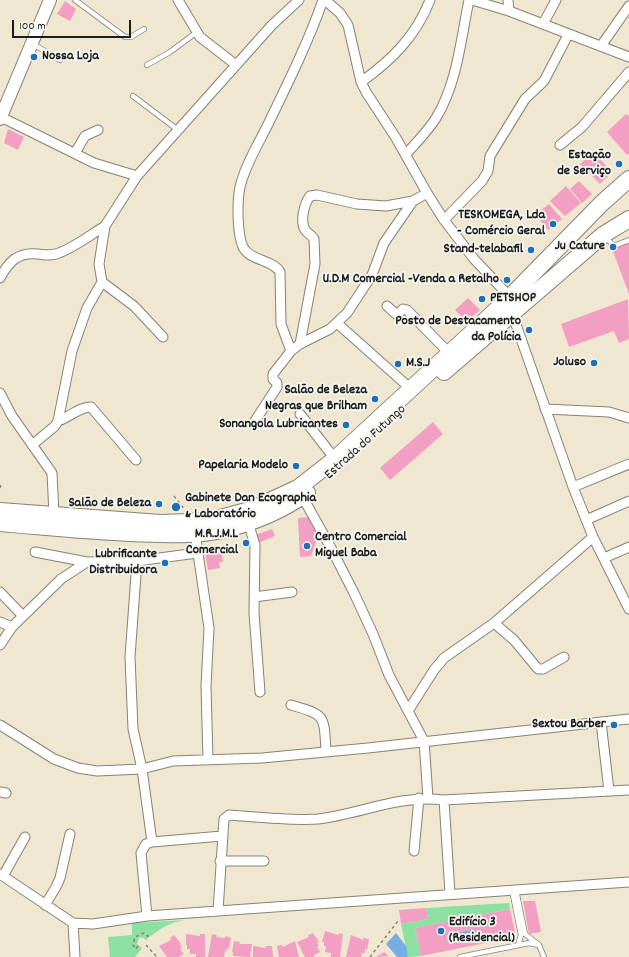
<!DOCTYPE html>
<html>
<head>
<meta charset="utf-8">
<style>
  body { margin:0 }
  #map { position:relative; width:629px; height:957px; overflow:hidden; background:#efe7cf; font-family:Dekko,sans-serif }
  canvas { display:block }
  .scale { position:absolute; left:12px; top:20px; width:119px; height:18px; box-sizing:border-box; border:2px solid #1c1c1c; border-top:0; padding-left:5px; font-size:12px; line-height:14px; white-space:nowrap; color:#1c1c1c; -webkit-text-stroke:3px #f6f6f2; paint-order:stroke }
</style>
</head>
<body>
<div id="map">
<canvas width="629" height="957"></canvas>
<div class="scale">100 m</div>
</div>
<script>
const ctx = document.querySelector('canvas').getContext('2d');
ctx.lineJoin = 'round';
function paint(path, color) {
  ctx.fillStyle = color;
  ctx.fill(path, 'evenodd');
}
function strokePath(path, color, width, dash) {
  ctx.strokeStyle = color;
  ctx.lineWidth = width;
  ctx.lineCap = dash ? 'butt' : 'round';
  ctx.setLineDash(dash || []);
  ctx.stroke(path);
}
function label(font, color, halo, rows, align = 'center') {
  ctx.font = font + ' Dekko,sans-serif';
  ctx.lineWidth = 3.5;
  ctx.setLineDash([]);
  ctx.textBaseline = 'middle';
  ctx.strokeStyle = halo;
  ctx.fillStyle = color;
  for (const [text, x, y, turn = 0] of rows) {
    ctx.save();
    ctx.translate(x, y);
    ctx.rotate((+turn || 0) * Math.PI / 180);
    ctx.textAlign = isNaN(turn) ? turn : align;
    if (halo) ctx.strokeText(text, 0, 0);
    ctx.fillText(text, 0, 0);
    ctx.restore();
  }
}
paint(new Path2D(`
  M509,903L510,909L415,928L421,956L408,957L401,924L428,919L426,908Z
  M185,920C168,923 159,929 146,940L142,937L139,938L137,944L142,948L135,957H110L108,937L132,935V923Z`), '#8ce0a1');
paint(new Path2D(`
  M476,929L477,938L457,942L455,933Z
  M396,933L406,946L408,957H397L386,944Z`), '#79ace5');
paint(new Path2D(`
  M65,1L76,9L70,21L57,14Z
  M626,114L629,116V153L627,155L607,132Z
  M8,129L24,137L18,150L4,143Z
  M592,153H594L611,171V173L600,184L580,164Z
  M579,181L592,194L582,203L570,189Z
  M566,186L581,203L565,216L550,201Z
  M549,204L562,219L548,230L535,215Z
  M629,243V294L612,249Z
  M468,298L480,310L467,322L455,310Z
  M628,299L629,339L619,343L614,331L569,347L561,324Z
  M433,422L443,434L390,480L380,468Z
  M308,517L318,536L311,556L300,557L298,518Z
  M272,529L275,536L258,543L255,535Z
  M221,549L223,562H219L220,568L208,570L205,552Z
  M523,901H535L541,932L529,934Z
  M426,908L428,919L401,924L399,910Z
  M510,909L516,937L421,956L415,928ZM476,929L477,938L457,942L455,933Z
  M325,931L338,935L339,933L343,934L340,957H331V953L325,952L326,946H324V942H322Z
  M313,933L319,942L317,943L319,946L317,947L320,952L314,955L315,957H305L297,942L309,937L308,935Z
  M186,934L200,936V934H205V957H196V954H190V949H187V945H186Z
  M212,934L217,935L216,937L225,938V936L231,938L229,948H227V951H225L224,957H208Z
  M174,935L181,944L180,945L182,948L180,949L184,954L179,957H167L159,946L171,940L170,938Z
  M351,935L363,940V938L369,939L367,950L365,949V953H362L361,957H346Z
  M234,941L240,942L239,944H252L250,957L233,956V952H232Z
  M295,941L299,957H279L277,946L282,945L283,947Z
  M253,946L266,948V946H272L273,957H253Z
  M384,952L389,956L376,957Z`), '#f39fc3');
const lane = new Path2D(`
  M75,0L125,37H131L144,29
  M33,44L60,60
  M147,65L170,52L197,32
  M133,96L178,130
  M606,238L614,246L629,240
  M512,890L521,935L518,945
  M516,890L525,934L539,945L544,957
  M460,957L529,943L539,945`);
const street = new Path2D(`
  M178,0L200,37L236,65
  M325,0L340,13L348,25L361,82L366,92L396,138L427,193L444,220L474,259L510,297
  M472,0L509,11L629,57
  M508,0L509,11
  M543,24L556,0
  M601,46L629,6
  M361,82C392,60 416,36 430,0
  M1,117L94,163L137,176
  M560,145L582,127L629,72
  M75,153L85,136L98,130
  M406,154C416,143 428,131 436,118C457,84 461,39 469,0
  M444,220L482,181L488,171L490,156L525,99L544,81L568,35
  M0,278C9,261 18,252 38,254C46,255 52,256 59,253C75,247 90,235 105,226
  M387,306L397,315L403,309L407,310L449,353
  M512,313L573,487L593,537L629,609
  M338,324L411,389
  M163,337L134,306L102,282L99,264L105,226L137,176L272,25L299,0
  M300,344L315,264L314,239C312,235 307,233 305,230C300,221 304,204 310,196L317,195L357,204L386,206L413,201
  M291,351L281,324L280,272C272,259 250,261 243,247C237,234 237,201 240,187C246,162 261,140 271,118C290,79 309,40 323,0
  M0,393L12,416L52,473L54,515
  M545,409L609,412L629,418
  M300,414L335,459
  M58,421C68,418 81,406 91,407L136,460
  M253,424L277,387V383L273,379V374L291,351L300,344L330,329L347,313L372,275L384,243L413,201L427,193
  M32,445L55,426L58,421L72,351L87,308L102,282
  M573,487L629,464
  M302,496L331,548L354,593L373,634L389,675L408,711
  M586,520L629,501
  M248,522L255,545L254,613L260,692
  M195,533L209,628L206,686L208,760
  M35,552L87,562L137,561L197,553
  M604,558L629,547
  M137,561L130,657L133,729L142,769L152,842
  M0,592L23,616
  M254,597L292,592
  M0,622L12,627
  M494,623L514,640L538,669H543L564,657
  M0,645L12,627L61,579L87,562
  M291,705C325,715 324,714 326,751
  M601,722L609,791
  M0,725L54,759L78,768L97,771L142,769L173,761L262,758L368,748L629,719
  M0,792L6,793
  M428,798L424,741L408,711L434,670L444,658L494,623L593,537
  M444,800L450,894
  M414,851L419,798
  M220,861H264
  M0,874L73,923L93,924L147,916L629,882
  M3,876L25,837
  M45,905L56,887L60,878L70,834
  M218,911L224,819L229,815C256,817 292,821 318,819C361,814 400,794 444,800L629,790
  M147,916L141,853L146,844L152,842L222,836
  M73,923L75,957`);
const secondary = new Path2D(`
  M0,119L50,0`);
const highway = new Path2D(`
  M444,372L603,235L629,219
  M0,511L160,523L189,522L213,520L250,510L298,488L335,459L477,328L510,297L602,203L629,179
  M0,523C43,527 87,531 130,533C162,534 198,537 230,528C257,521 284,509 307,493`);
strokePath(lane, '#868276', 6);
strokePath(street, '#868276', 11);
strokePath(secondary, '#868276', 14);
strokePath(highway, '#868276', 18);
strokePath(new Path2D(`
  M0,488L1,485
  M174,496L185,510
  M146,945L157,957
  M138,946L136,949L133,945L135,937L144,933L148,936L145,938
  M370,957L398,921`), '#868276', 1.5, [3, 3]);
strokePath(lane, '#fff', 4.5);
strokePath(street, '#fff', 9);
strokePath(secondary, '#fff', 12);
strokePath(highway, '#fff', 16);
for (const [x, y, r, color] of [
  [34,57,4,"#1f6fb2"],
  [619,164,4,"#1f6fb2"],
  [553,224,4,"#1f6fb2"],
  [613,247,4,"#1f6fb2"],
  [531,250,4,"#1f6fb2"],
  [507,280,4,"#1f6fb2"],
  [482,299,4,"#1f6fb2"],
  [529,330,4,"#1f6fb2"],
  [594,363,4,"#1f6fb2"],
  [398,364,4,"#1f6fb2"],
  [375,399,4,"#1f6fb2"],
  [346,425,4,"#1f6fb2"],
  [296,466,4,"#1f6fb2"],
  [159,504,4,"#1f6fb2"],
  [176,507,5,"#1f6fb2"],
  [246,543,4,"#1f6fb2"],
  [307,546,4,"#1f6fb2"],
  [165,563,4,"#1f6fb2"],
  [614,725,4,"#1f6fb2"],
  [441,931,4,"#1f6fb2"]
]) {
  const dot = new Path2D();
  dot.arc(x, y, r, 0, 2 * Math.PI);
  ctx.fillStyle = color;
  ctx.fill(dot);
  strokePath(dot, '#f6f6f2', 1.5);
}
label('bold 14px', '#1c1c1c', '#f6f6f2', [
  ["Nossa Loja",42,57,"left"],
  ["Estação",611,156],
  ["de Serviço",611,172],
  ["TESKOMEGA, Lda",545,216],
  ["- Comércio Geral",545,232],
  ["Ju Cature",605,247],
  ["Stand-telabafil",523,250],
  ["U.D.M Comercial -Venda a Retalho",499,280],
  ["PETSHOP",490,299,"left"],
  ["Posto de Destacamento",521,322],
  ["da Polícia",521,338],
  ["Joluso",586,363],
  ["M.S.J",406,364,"left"],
  ["Salão de Beleza",367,391],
  ["Negras que Brilham",367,407],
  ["Sonangola Lubricantes",338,425],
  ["Papelaria Modelo",288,466],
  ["Gabinete Dan Ecographia",185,499,"left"],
  ["& Laboratório",185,515,"left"],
  ["Salão de Beleza",151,504],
  ["M.R.J.M.L",238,535],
  ["Comercial",238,551],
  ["Centro Comercial",315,538,"left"],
  ["Miguel Baba",315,554,"left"],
  ["Lubrificante",157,555],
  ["Distribuidora",157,571],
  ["Sextou Barber",606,725],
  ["Edifício 3",449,923,"left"],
  ["(Residencial)",449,939,"left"]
], 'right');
label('14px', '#1c1c1c', '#f6f6f2', [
  ["Estrada do Futungo",366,443,-42]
]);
</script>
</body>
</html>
